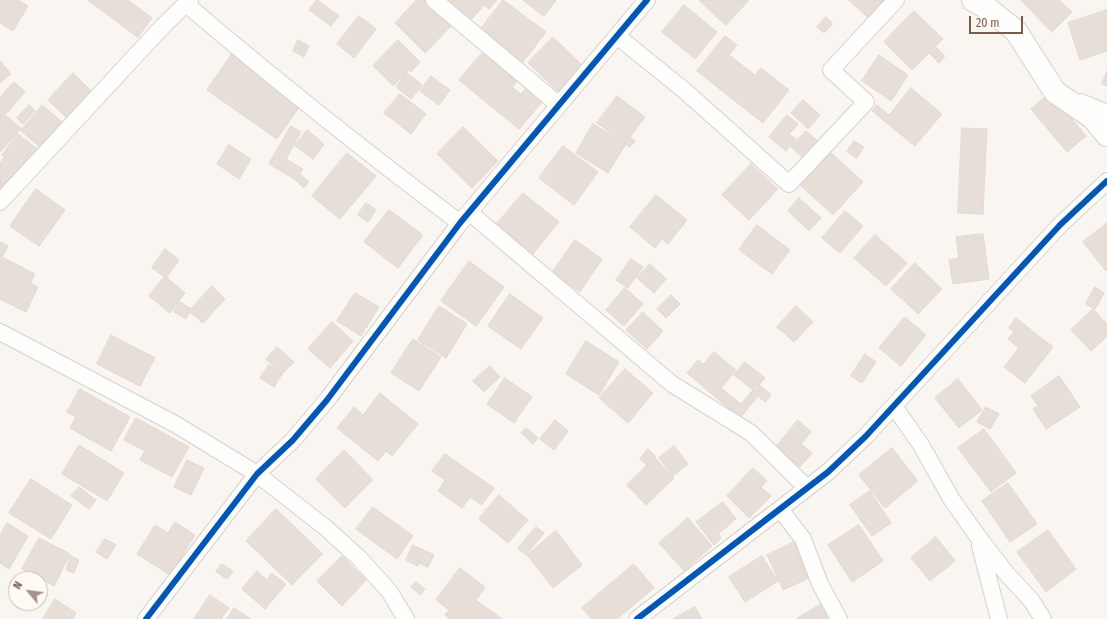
<!DOCTYPE html>
<html>
<head>
<meta charset="utf-8">
<style>
  body { margin:0 }
  #map { position:relative; width:1107px; height:619px; overflow:hidden; background:#f9f5f0; font-family:"Fira Sans Condensed",sans-serif }
  canvas { display:block }
  .north { position:absolute; left:8px; top:571px; width:40px; height:40px; box-sizing:border-box; background:#fffaf3; border:1px solid #cabbb1; border-radius:50%; rotate:299deg; font-size:11px; font-weight:700; line-height:16px; text-align:center; color:#7a5c4d }
  .north::after { content:''; display:block; margin:auto; width:14px; height:18px; background:#a69286; clip-path:polygon(50% 0,100% 100%,50% 72%,0 100%) }
  .scale { position:absolute; left:969px; top:16px; width:54px; height:18px; box-sizing:border-box; border:2px solid #7a5c4d; border-top:0; padding-left:5px; font-size:12px; line-height:14px; white-space:nowrap; color:#7a5c4d; -webkit-text-stroke:3px #fffaf3; paint-order:stroke }
</style>
</head>
<body>
<div id="map">
<canvas width="1107" height="619"></canvas>
<div class="north">N</div>
<div class="scale">20 m</div>
</div>
<script>
const ctx = document.querySelector('canvas').getContext('2d');
ctx.lineJoin = 'round';
function paint(path, color) {
  ctx.fillStyle = color;
  ctx.fill(path, 'evenodd');
}
function strokePath(path, color, width, dash) {
  ctx.strokeStyle = color;
  ctx.lineWidth = width;
  ctx.lineCap = dash ? 'butt' : 'round';
  ctx.setLineDash(dash || []);
  ctx.stroke(path);
}
const building = new Path2D(`
  M0,0H18L28,6L13,31L0,23Z
  M88,0H128L152,18L138,37Z
  M317,0L339,16L331,26L309,10Z
  M417,0H427L452,25L425,53L395,23Z
  M449,0H497L489,9L484,5L471,20Z
  M503,0L546,32L523,62L480,30Z
  M523,0H556L544,16Z
  M699,0H749L726,25Z
  M849,0H886L874,23Z
  M1021,0H1059L1072,12L1052,32Z
  M684,5L717,32L695,59L662,32Z
  M1107,10V51L1080,60L1068,23Z
  M914,11L943,39L912,70L884,42Z
  M359,16L376,29L354,58L337,44Z
  M826,17L833,24L824,33L817,27Z
  M725,36L737,45L729,55L755,75L761,68L789,90L763,123L697,71Z
  M553,37L585,68L560,93L528,63Z
  M298,40L309,46L304,57L293,51Z
  M398,40L420,62L411,72L409,70L393,86L373,66Z
  M936,47L945,56L939,63L929,53Z
  M485,50L519,78L512,87L521,94L526,88L542,102L519,129L459,80Z
  M232,54L302,103L277,139L207,90Z
  M879,55L908,75L891,101L862,81Z
  M0,61L11,74L0,83Z
  M1107,71V86L1102,84Z
  M73,73L99,99L74,125L48,100Z
  M407,73L422,85L411,99L396,87Z
  M431,76L450,90L439,105L420,91Z
  M14,82L25,92L5,115L22,129L42,105L69,128L42,149L20,130L0,152V98Z
  M911,88L942,114L915,146L872,111L877,105L889,115Z
  M1050,93L1086,136L1067,152L1031,109Z
  M400,94L426,114L411,134L384,113Z
  M617,96L645,117L630,137L635,141L630,147L597,123Z
  M803,100L820,115L808,129L791,113Z
  M29,105L35,111L23,124L17,118Z
  M787,115L798,124L789,134L796,139L786,151L769,137Z
  M593,124L626,144L608,173L576,153Z
  M291,126L301,132L286,159L303,169L296,180L269,164Z
  M463,127L498,161L472,188L437,154Z
  M962,128L987,129L983,214L958,213Z
  M307,130L324,144L313,159L295,146Z
  M806,131L818,141L803,158L791,147Z
  M18,134L44,154L0,195V163L5,157L2,155Z
  M854,141L864,147L857,158L847,152Z
  M229,145L251,159L239,179L217,164Z
  M563,146L598,172L574,205L539,178Z
  M829,151L863,182L833,215L799,184Z
  M347,153L376,176L340,219L312,196Z
  M751,164L778,189L749,220L722,195Z
  M301,175L309,182L304,188L296,181Z
  M36,189L65,210L39,246L10,226Z
  M523,193L559,222L532,255L496,225Z
  M656,195L687,220L668,244L662,239L655,248L630,227Z
  M799,198L821,218L809,231L788,211Z
  M366,203L376,210L368,222L358,215Z
  M389,210L423,235L398,268L364,242Z
  M845,211L863,226L840,253L822,238Z
  M1107,223V271H1106L1083,242Z
  M757,225L790,250L772,274L739,250Z
  M983,234L989,279L953,284L949,260L959,258L956,237Z
  M875,235L907,263L886,286L854,258Z
  M575,240L602,259L580,292L552,273Z
  M0,242L8,246L2,257L35,274L30,283L38,287L26,312L0,299Z
  M165,249L179,260L166,278L152,268Z
  M631,259L643,267L628,288L616,280Z
  M469,261L504,287L476,326L441,301Z
  M915,263L942,289L918,314L891,289Z
  M650,264L666,279L654,293L637,278Z
  M165,276L185,293L170,313L149,296Z
  M212,286L225,299L203,323L189,311Z
  M1095,287L1104,293L1095,309L1086,304Z
  M625,288L643,304L624,326L606,310Z
  M355,293L379,307L361,336L337,321Z
  M510,294L543,318L521,349L488,326Z
  M671,295L680,304L666,318L657,309Z
  M180,302L192,309L186,319L174,312Z
  M439,306L467,324L446,358L418,340Z
  M796,306L813,322L794,342L777,327Z
  M1093,309L1107,324V336L1091,351L1071,330Z
  M643,312L663,331L647,349L626,330Z
  M905,317L926,335L901,366L879,348Z
  M1016,318L1053,347L1025,383L1004,367L1019,348L1008,339L1014,332L1009,328Z
  M332,322L353,341L330,368L308,349Z
  M111,335L155,358L140,386L97,364Z
  M413,339L441,357L419,391L391,373Z
  M586,341L619,362L599,395L566,374Z
  M277,347L294,362L282,374L266,359Z
  M714,352L736,370L721,388L741,404L758,384L771,395L765,402L758,396L740,418L687,373L698,360L703,364Z
  M865,354L876,362L862,383L851,376Z
  M745,362L765,378L754,391L734,375Z
  M269,365L282,374L274,387L260,378Z
  M490,366L500,377L484,392L473,381Z
  M625,369L653,393L628,423L599,398Z
  M1059,376L1080,407L1046,429L1033,409L1038,406L1031,396Z
  M505,378L532,397L514,423L487,404Z
  M958,379L982,410L959,428L935,398Z
  M80,389L130,417L111,451L70,428L76,417L67,412Z
  M380,393L418,424L392,456L386,451L378,461L337,428L354,407L363,415Z
  M986,407L999,414L990,429L977,422Z
  M136,418L189,447L172,477L140,460L145,451L124,440Z
  M555,420L568,431L554,450L540,439Z
  M798,420L811,432L801,444L812,453L800,467L776,447Z
  M526,428L538,438L533,444L521,433Z
  M984,429L1016,473L991,492L958,448Z
  M79,445L124,473L107,501L62,474Z
  M674,446L688,464L673,476L659,458Z
  M892,448L918,481L885,508L859,475Z
  M648,449L656,457L648,466L640,459Z
  M344,450L373,480L345,508L316,479Z
  M445,454L494,488L482,505L470,497L462,508L438,491L445,480L432,471Z
  M655,458L674,478L646,505L627,485Z
  M187,460L204,468L191,495L174,487Z
  M753,468L767,481L761,487L771,496L749,518L727,496Z
  M31,479L72,505L51,539L9,513Z
  M1008,483L1037,524L1010,542L982,501Z
  M79,487L96,500L89,509L71,496Z
  M870,491L891,523L872,536L850,505Z
  M499,495L528,520L508,543L479,519Z
  M723,502L736,519L718,534L721,538L714,545L696,522Z
  M373,507L413,536L397,559L356,529Z
  M276,509L323,554L292,585L246,541Z
  M688,518L712,546L684,571L659,543Z
  M175,522L195,535L170,575L137,554L155,525L168,533Z
  M7,523L28,536L9,569L0,563V536Z
  M859,525L883,561L852,582L828,545Z
  M536,527L544,533L526,555L518,548Z
  M1048,530L1076,569L1046,592L1017,552Z
  M556,531L582,565L553,588L527,555Z
  M936,537L955,561L930,581L911,558Z
  M39,538L70,554L54,586L22,569Z
  M105,539L116,545L107,559L96,552Z
  M796,541L813,576L783,590L767,555Z
  M413,545L434,555L428,567L419,563L418,566L406,560Z
  M71,556L79,560L74,573L66,570Z
  M342,556L366,580L342,606L317,581Z
  M762,556L778,581L745,602L729,577Z
  M222,564L233,571L227,579L216,572Z
  M634,564L654,588L617,619H592L582,608Z
  M460,568L485,587L476,600L502,619H451L445,615L449,610L436,600Z
  M257,571L267,580L272,573L286,584L265,609L242,589Z
  M416,582L425,589L420,595L411,587Z
  M210,595L229,608L221,619H194Z
  M55,599L76,613L72,619H43Z
  M823,603L833,619H796Z
  M695,607L702,619H673Z
  M234,608L251,619H227Z`);
paint(building, '#e6ded7');
strokePath(building, '#e2d8d2', 1);
const street = new Path2D(`
  M434,0L559,105
  M186,4C275,80 366,152 460,223
  M617,36L685,91L789,184L866,102L831,70L896,0
  M1081,102L1107,113
  M0,202L163,26L190,0
  M469,212L672,384L751,433L807,488
  M0,332L175,424L257,474L326,528L359,558L389,591L406,619
  M894,406L921,445L952,500L979,538L1006,573L1031,600L1043,619
  M780,509L803,539L820,584L839,619
  M980,546L999,619
  M146,619L257,474L293,440L327,400L460,223L647,0
  M637,619L828,472L866,436L1060,225L1107,181`);
const secondary = new Path2D(`
  M973,0L987,8L1016,31L1055,92L1093,118L1107,135`);
strokePath(street, '#d7d1cb', 18);
strokePath(secondary, '#d9d2cb', 24);
strokePath(street, '#fefefd', 16);
strokePath(secondary, '#fefefd', 22);
strokePath(new Path2D(`
  M146,619L257,474L293,440L327,400L460,223L647,0
  M637,619L828,472L866,436L1060,225L1107,181`), '#0057b8', 6);
</script>
</body>
</html>
